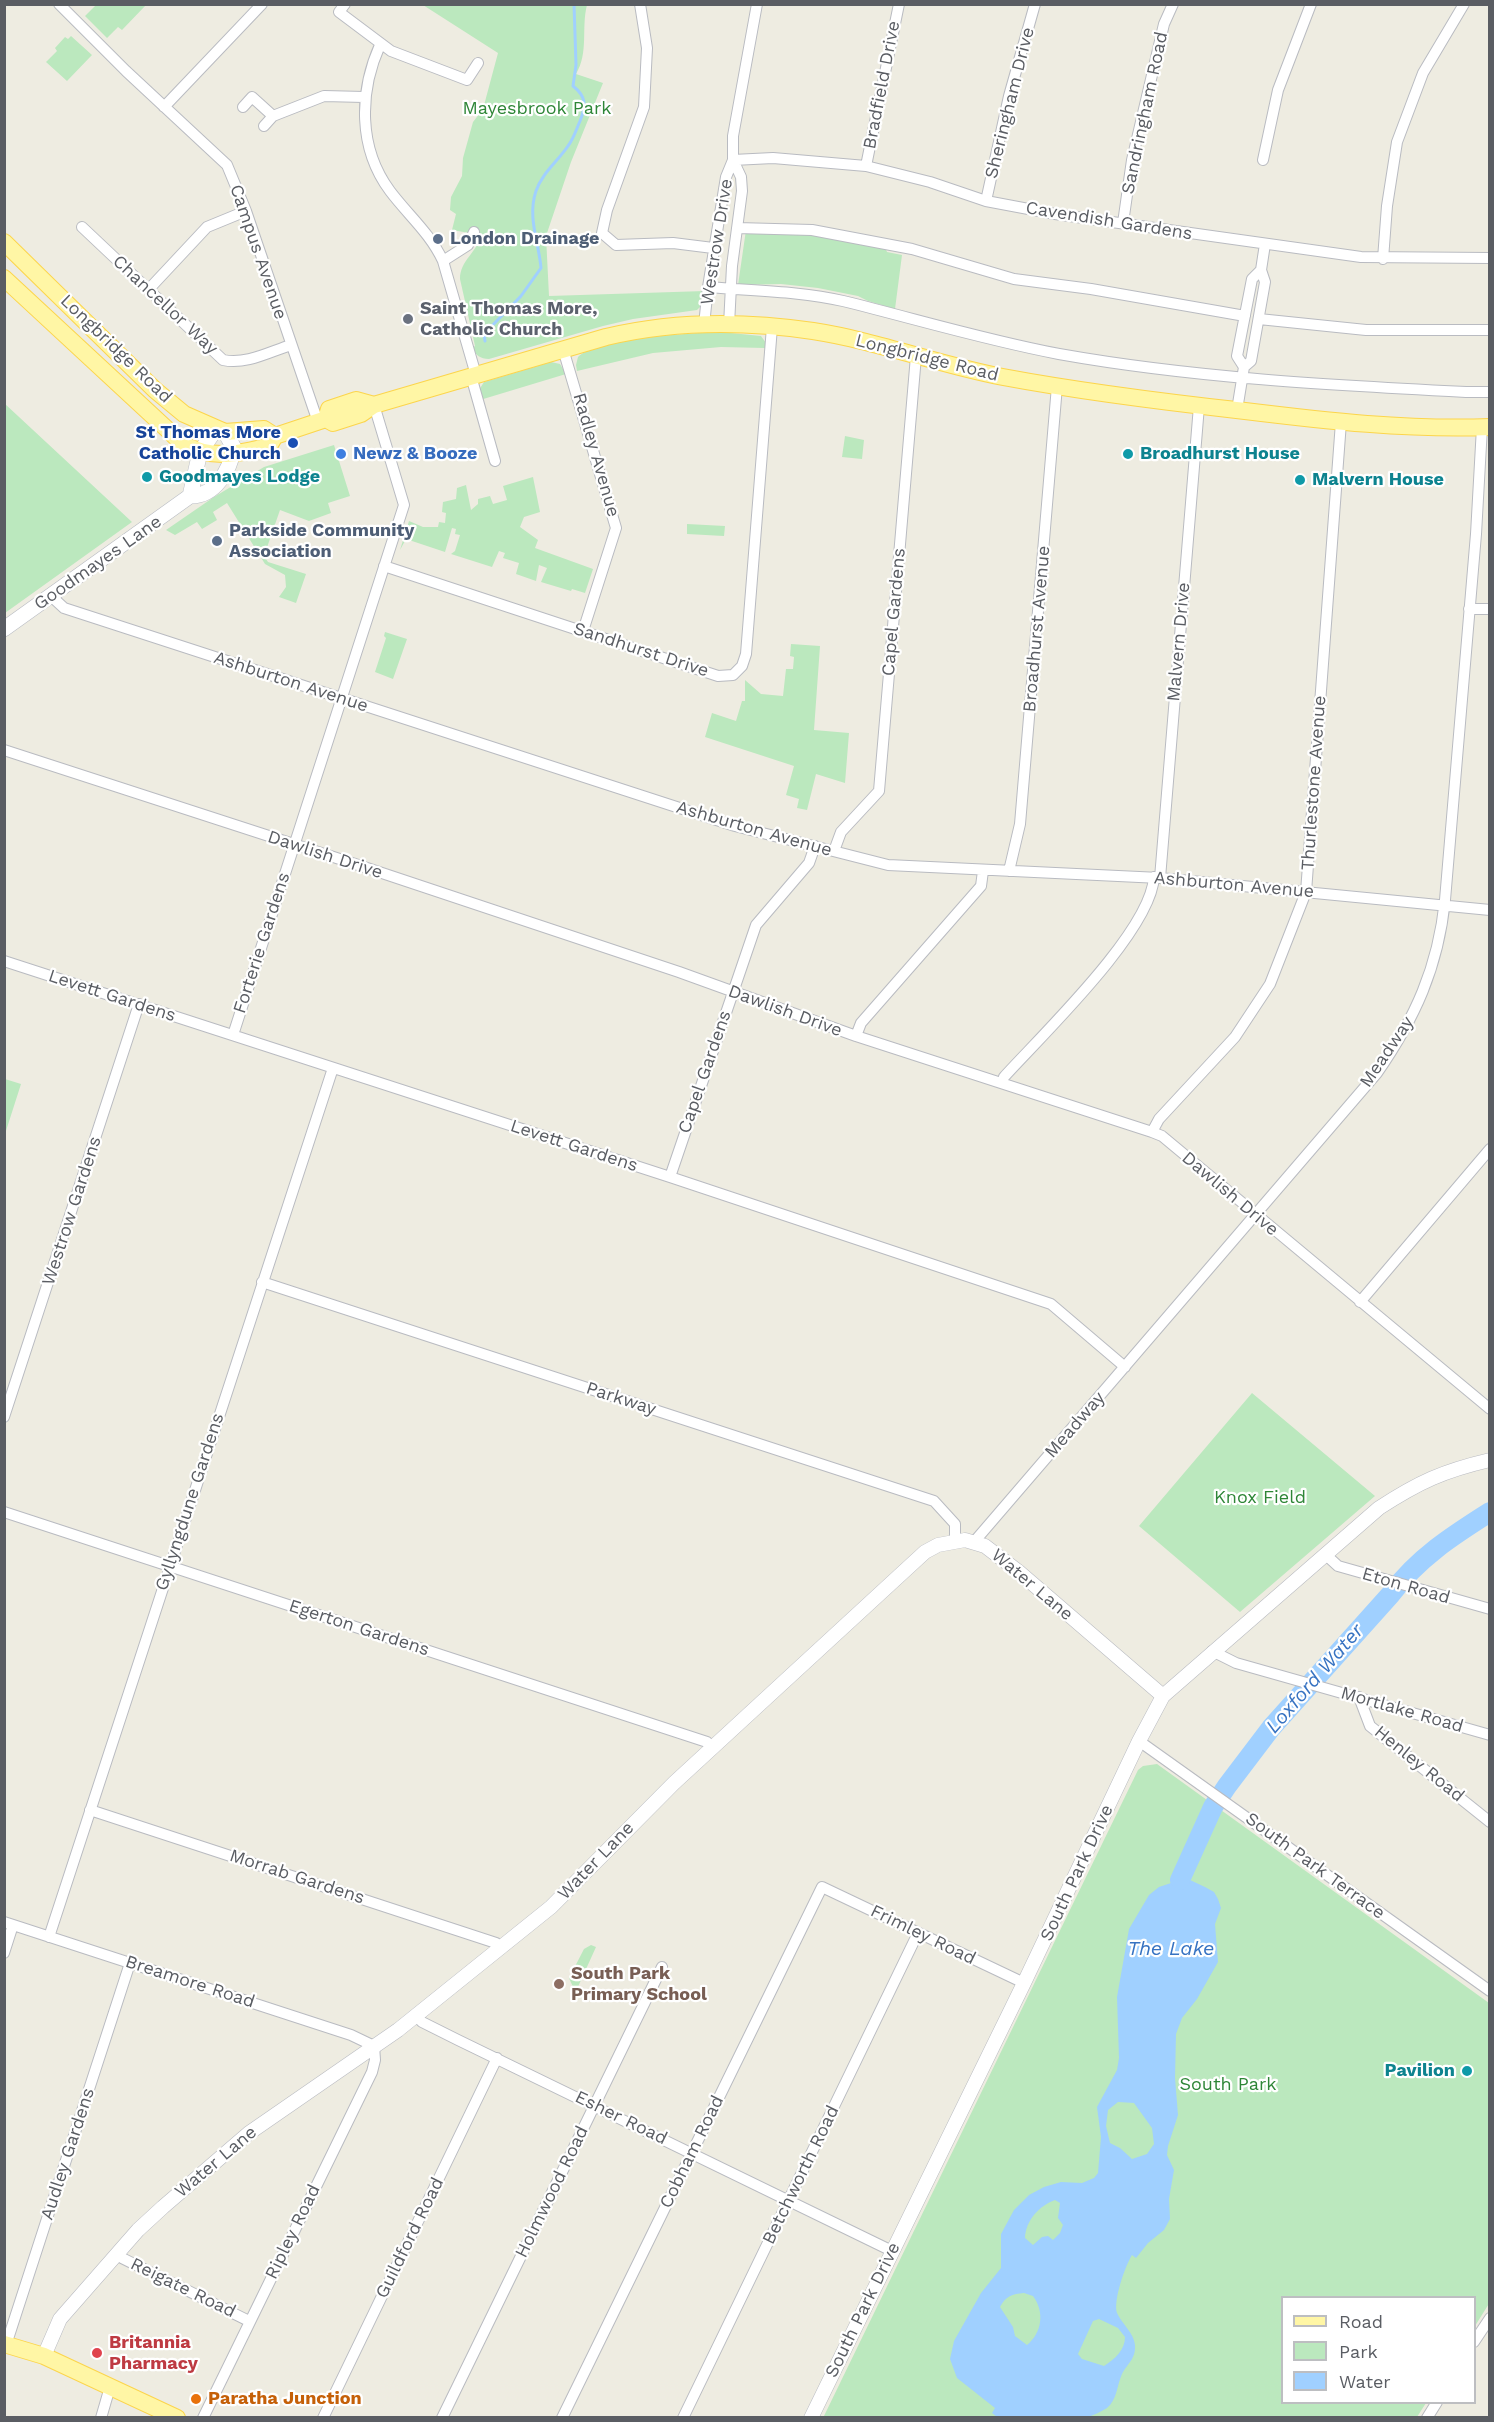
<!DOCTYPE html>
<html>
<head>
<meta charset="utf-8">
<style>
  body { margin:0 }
  #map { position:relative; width:1494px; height:2422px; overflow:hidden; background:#eeece1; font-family:"Work Sans",sans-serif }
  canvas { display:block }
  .frame { position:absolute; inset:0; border:6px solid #5a5d63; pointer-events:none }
  .legend { position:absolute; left:1281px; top:2296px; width:195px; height:108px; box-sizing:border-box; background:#fff; border:2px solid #bdbec1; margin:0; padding:8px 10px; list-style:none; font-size:18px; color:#5a5d63 }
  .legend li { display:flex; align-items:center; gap:12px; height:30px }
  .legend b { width:30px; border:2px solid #bdbec1 }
</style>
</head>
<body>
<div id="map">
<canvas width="1494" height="2422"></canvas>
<div class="frame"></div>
<ul class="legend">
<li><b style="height:8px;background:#fff6a5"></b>Road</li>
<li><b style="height:16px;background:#bbe8be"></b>Park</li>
<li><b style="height:16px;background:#a0d0ff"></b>Water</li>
</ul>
</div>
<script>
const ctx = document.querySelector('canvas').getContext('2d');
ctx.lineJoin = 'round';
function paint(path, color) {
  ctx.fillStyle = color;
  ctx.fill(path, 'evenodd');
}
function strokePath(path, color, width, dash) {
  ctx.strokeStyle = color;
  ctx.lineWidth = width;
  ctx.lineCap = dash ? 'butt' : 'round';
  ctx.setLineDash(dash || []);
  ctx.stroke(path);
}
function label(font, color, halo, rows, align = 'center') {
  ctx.font = font + ' "Work Sans",sans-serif';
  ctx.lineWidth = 4.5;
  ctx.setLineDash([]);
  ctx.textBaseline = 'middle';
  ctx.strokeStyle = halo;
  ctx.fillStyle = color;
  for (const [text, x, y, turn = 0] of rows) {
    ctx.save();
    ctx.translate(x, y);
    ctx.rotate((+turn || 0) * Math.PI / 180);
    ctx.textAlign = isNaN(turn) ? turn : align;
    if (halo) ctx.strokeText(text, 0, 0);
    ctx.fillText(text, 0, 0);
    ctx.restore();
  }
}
paint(new Path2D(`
  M96,5V4L146,5L122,30L118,27L107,38L85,16Z
  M423,5H587C581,28 589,52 576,74L603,83L571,162L546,236L549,296L705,291L701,306L697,310L633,319L603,326L489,359C480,359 476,355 472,348L475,346L460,279C460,260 477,253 481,235L452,230L456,214L450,210L451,197L462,176L463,158L473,122L483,109L498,53Z
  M71,36L92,55L67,81L46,62L57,51L55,48L65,37L68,39Z
  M746,230L816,234L885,247L887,252L902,255L895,309L868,301L858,296L818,288L781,284L738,285Z
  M721,332L761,336L766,343L765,348L721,347L653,353L577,371L576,365L578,357C598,338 692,333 721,332Z
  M551,362L560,364L566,374L480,400L479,390L484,382Z
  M4,403L132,522L5,613H4Z
  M845,436L864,440L862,459L842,457Z
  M334,445L350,496L328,503L331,513L309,521L280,510L264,556L268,562L306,574L296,603L279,597L286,587L285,575L265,564L227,503L213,512L217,520L202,529L197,522L175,535L166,530L214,497L264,467Z
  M533,477L540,512L524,517L520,527L538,540L535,548L593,569L585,593L572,589L571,591L541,582L547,568L539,565L536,581L516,574L519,563L503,558L505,553L499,551L492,567L451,554L455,551L460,535L455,534L456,529L452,528L445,552L406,539L400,550L409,521L423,527H438L439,522L445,523L446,513L442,512L443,502L456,499L457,488L466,485L471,510L478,504V499L490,496L493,504L507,500L503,486Z
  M687,524L725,526L724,536L687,534Z
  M385,632L407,639L393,679L375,672L386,638L384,636Z
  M791,644L820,646L814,730L849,733L845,783L816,774L807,810L797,808L799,799L786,795L794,766L705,737L712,713L736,721L742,701H745V680L761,694L783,696L786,669H793L794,657L790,656Z
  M5,1079L21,1084L5,1134L4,1079Z
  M1252,1393L1375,1496L1240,1612L1139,1526Z
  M1157,1764L1489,2003L1490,2302L1475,2326L1474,2298H1282V2402L1426,2403L1417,2417L823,2418L1138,1770L1143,1766Z
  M591,1945L596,1947L577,1989L573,1987L569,1978L584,1949Z`), '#bbe8be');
paint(new Path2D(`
  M1180,1880H1190L1205,1887L1214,1892L1218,1899L1221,1908L1215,1924L1218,1962L1197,1999L1182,2018L1176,2034L1175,2078L1178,2115L1168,2146L1167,2155L1174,2170L1169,2199L1170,2219L1164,2230L1148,2243L1136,2258L1132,2255C1125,2266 1113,2301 1117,2313C1122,2324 1134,2333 1135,2345C1136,2359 1127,2364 1122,2374C1117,2385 1117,2400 1107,2408C1101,2412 1093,2415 1086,2418L997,2417L992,2413L995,2408L957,2378L950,2359L954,2341L981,2293L1001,2268V2234L1014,2210L1029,2195L1044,2187L1061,2182L1082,2183L1094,2178L1098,2173L1101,2137L1097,2107L1117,2070L1119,2058L1117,1997L1129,1929L1149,1895L1159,1887ZM1118,2102L1134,2103L1152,2128L1154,2144L1147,2154L1132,2159L1120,2148L1110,2143L1106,2126L1108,2110ZM1055,2200L1060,2203L1058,2218L1063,2225L1060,2233L1053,2240L1048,2236L1042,2237L1033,2245L1025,2238C1026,2220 1039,2206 1055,2200ZM1024,2293L1033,2296C1045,2312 1042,2333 1027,2345L1015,2336L1013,2327L1000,2307C1006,2296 1012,2294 1024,2293ZM1099,2319L1118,2328L1125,2337C1125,2350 1115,2359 1104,2366L1082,2359L1078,2354L1093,2321Z`), '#a0d0ff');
strokePath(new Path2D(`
  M485,341L484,334L521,296L541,268C539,243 527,217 536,191C542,173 558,161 568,146C574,138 576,130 580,121C586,106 587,97 573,86L576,65L574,4`), '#a0d0ff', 3);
strokePath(new Path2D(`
  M1180,1880L1213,1807L1227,1786L1271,1728L1391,1594C1418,1558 1452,1536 1490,1512`), '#a0d0ff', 20);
const minor = new Path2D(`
  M59,4L126,71L227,165L246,211L318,422
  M345,4L339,12L391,51L467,80L478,63
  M640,4L647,48L644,107L607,210L602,233L616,245L673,243L713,248
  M380,45C359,92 358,148 390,191C408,215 430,233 443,261L476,375
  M164,107L262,4
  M243,107L252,97L273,116
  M264,126L273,116L324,96L364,97
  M733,160L773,158L866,166L930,182L986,201L1055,214L1361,257L1490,258
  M1263,160L1278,90L1311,4
  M866,166L899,4
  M986,201L1009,96L1035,4
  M1123,223L1132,160L1164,24L1173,4
  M82,227L223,360C246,365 269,352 291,345
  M737,228L812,230L912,249L1014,279L1091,289L1245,316
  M1383,259L1387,206L1397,142L1423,73L1464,4
  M443,261L468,245L474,232
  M708,287C753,291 799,291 843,301C916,319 985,340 1059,354C1194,378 1330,385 1466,392H1490
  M149,289L207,227L246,211
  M1259,319L1366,330H1490
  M704,325L708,287L726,177L733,160
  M729,325L732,266L742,191L741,177L733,160V136L757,4
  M563,349L616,528L583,631
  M1244,367L1251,361L1265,282L1261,270L1265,244
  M471,376L495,461
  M1237,410L1244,367L1237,356L1252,279L1261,270
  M384,566L718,676L733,675L742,666L746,654L772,327
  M51,596L64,608L735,826L888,865L1160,878L1490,910
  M1469,609H1490
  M4,750L355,864L679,972L856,1036L1152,1132L1162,1136L1490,1409
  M834,851L841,832L879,791L916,356
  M1009,871L1020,824L1057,386
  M1160,878L1199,406
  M4,961L670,1177L1051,1304L1125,1367
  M233,1035L404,505L374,405
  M856,1036L861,1023L981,886L983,871
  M1002,1083L1004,1077C1042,1035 1151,931 1154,877
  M1152,1132L1159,1119L1235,1037L1270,984L1306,892L1341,422
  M670,1177L756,925L809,863L815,846
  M262,1282L934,1501L955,1524V1541
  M1360,1302L1490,1149
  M4,1417L139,1004
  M4,1512L707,1742L712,1748
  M974,1542L1377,1073C1415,1018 1438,968 1445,900L1476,534L1482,427
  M1326,1555L1338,1566L1490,1609
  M1212,1651L1236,1663L1490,1735
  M1359,1697L1370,1726L1490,1822
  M1139,1741L1490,1991
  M90,1810L496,1943L501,1948
  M4,1922L351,2035L374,2046L375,2060L372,2072L203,2418
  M49,1937L333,1068
  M4,1953L13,1925
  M416,2016L422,2022L458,2040L892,2251
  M118,2254L122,2258L249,2321
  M1474,2342L1490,2318
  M6,2345L130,1963
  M101,2418L110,2387
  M323,2418L497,2058
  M442,2418L662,1967
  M562,2418L822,1887L1024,1983
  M683,2418L918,1933
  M1427,2418L1437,2402`);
const tertiary = new Path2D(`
  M44,2356L60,2319L138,2230L163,2207L249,2133L398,2030L551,1907L674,1783L925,1552L938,1545L965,1540L985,1546L1019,1572L1163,1696
  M811,2418L1024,1983L1139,1741L1163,1696L1379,1508C1419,1482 1443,1471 1490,1460`);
const secondary = new Path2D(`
  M190,496L200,452L216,429
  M4,629L190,496C215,497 230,470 234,448L225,432`);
const primary = new Path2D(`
  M4,242L155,390L184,414L225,432L264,429L275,436
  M4,278L183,444C212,460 239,454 269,446L275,436L326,419L333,423L361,414L374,405L606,337C673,321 745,321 813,331C878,341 939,365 1003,377C1083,392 1164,402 1245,411C1327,421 1407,430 1490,427
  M326,419L329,409L356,400L374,405
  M4,2344L44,2356L177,2418`);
strokePath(minor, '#b9bbc1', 12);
strokePath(tertiary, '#b9bbc1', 15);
strokePath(secondary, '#babdc4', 16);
strokePath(primary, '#fcd54c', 18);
strokePath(minor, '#fff', 10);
strokePath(tertiary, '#fff', 14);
strokePath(secondary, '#fff', 15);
strokePath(primary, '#fff6a5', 16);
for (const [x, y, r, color] of [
  [438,239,6,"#5c6f8a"],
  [408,319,6,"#6b7280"],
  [293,443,6,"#1a4fb4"],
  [341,454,6,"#3f7fe0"],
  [1128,454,6,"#0f9aa8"],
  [147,477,6,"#0f9aa8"],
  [1300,480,6,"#0f9aa8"],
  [217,541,6,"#5c6f8a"],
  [559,1984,6,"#8d6e63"],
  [1467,2071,6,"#0f9aa8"],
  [97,2353,6,"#e0444e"],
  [196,2399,6,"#e8710a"]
]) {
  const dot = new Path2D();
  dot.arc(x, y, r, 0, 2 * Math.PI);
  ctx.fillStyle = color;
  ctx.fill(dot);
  strokePath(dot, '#fff', 2);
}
label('18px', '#5a5d63', '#fff', [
  ["Bradfield Drive",882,85,-79],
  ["Sheringham Drive",1010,103,-76],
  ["Sandringham Road",1145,113,-78],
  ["Cavendish Gardens",1109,221,9],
  ["Westrow Drive",717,242,-81],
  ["Campus Avenue",258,252,71],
  ["Chancellor Way",165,305,43],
  ["Longbridge Road",116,349,44],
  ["Longbridge Road",927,358,14],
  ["Radley Avenue",596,455,74],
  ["Goodmayes Lane",98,563,-35],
  ["Capel Gardens",894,612,-85],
  ["Broadhurst Avenue",1037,629,-85],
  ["Malvern Drive",1179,642,-85],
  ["Sandhurst Drive",641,650,18],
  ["Ashburton Avenue",291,682,18],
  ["Thurlestone Avenue",1314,783,-86],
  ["Ashburton Avenue",754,829,16],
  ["Dawlish Drive",325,855,18],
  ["Ashburton Avenue",1234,885,5],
  ["Forterie Gardens",262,943,-72],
  ["Levett Gardens",112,996,18],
  ["Dawlish Drive",785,1011,20],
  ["Meadway",1387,1052,-56],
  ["Capel Gardens",705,1072,-71],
  ["Levett Gardens",574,1146,18],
  ["Dawlish Drive",1230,1194,40],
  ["Westrow Gardens",72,1211,-72],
  ["Parkway",621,1399,18],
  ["Meadway",1075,1425,-49],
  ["Gyllyngdune Gardens",190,1502,-72],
  ["Water Lane",1032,1585,40],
  ["Eton Road",1406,1586,16],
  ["Egerton Gardens",359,1628,18],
  ["Mortlake Road",1402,1710,16],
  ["Henley Road",1419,1764,39],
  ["Water Lane",596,1861,-46],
  ["South Park Terrace",1315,1866,36],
  ["South Park Drive",1077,1873,-65],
  ["Morrab Gardens",297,1877,18],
  ["Frimley Road",923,1935,26],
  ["Breamore Road",190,1982,18],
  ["Esher Road",621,2118,26],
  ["Cobham Road",692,2152,-64],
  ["Audley Gardens",68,2154,-72],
  ["Water Lane",216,2162,-40],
  ["Betchworth Road",801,2175,-64],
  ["Holmwood Road",552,2192,-64],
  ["Ripley Road",293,2232,-64],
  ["Guildford Road",410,2238,-64],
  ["Reigate Road",183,2288,26],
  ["South Park Drive",863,2310,-64]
]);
label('18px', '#2e8637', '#fff', [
  ["Mayesbrook Park",537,109],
  ["Knox Field",1260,1498],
  ["South Park",1228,2085]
]);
label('bold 18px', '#4e5e75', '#fff', [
  ["London Drainage",450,239],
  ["Parkside Community",229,531],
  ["Association",229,552]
], 'left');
label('bold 18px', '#5b616d', '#fff', [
  ["Saint Thomas More,",420,309],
  ["Catholic Church",420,330]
], 'left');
label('bold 18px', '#164399', '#fff', [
  ["St Thomas More",281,433],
  ["Catholic Church",281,454]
], 'right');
label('bold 18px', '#366cbe', '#fff', [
  ["Newz & Booze",353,454]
], 'left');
label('bold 18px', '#0d838f', '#fff', [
  ["Broadhurst House",1140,454],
  ["Goodmayes Lodge",159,477],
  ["Malvern House",1312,480],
  ["Pavilion",1455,2071,"right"]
], 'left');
label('bold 18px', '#785e54', '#fff', [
  ["South Park",571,1974],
  ["Primary School",571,1995]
], 'left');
label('bold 18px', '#be3a42', '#fff', [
  ["Britannia",109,2343],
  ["Pharmacy",109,2364]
], 'left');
label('bold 18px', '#c56008', '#fff', [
  ["Paratha Junction",208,2399]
], 'left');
label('italic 20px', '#3773c2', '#fff', [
  ["Loxford Water",1315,1679,-49],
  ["The Lake",1171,1949]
]);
</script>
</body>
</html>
